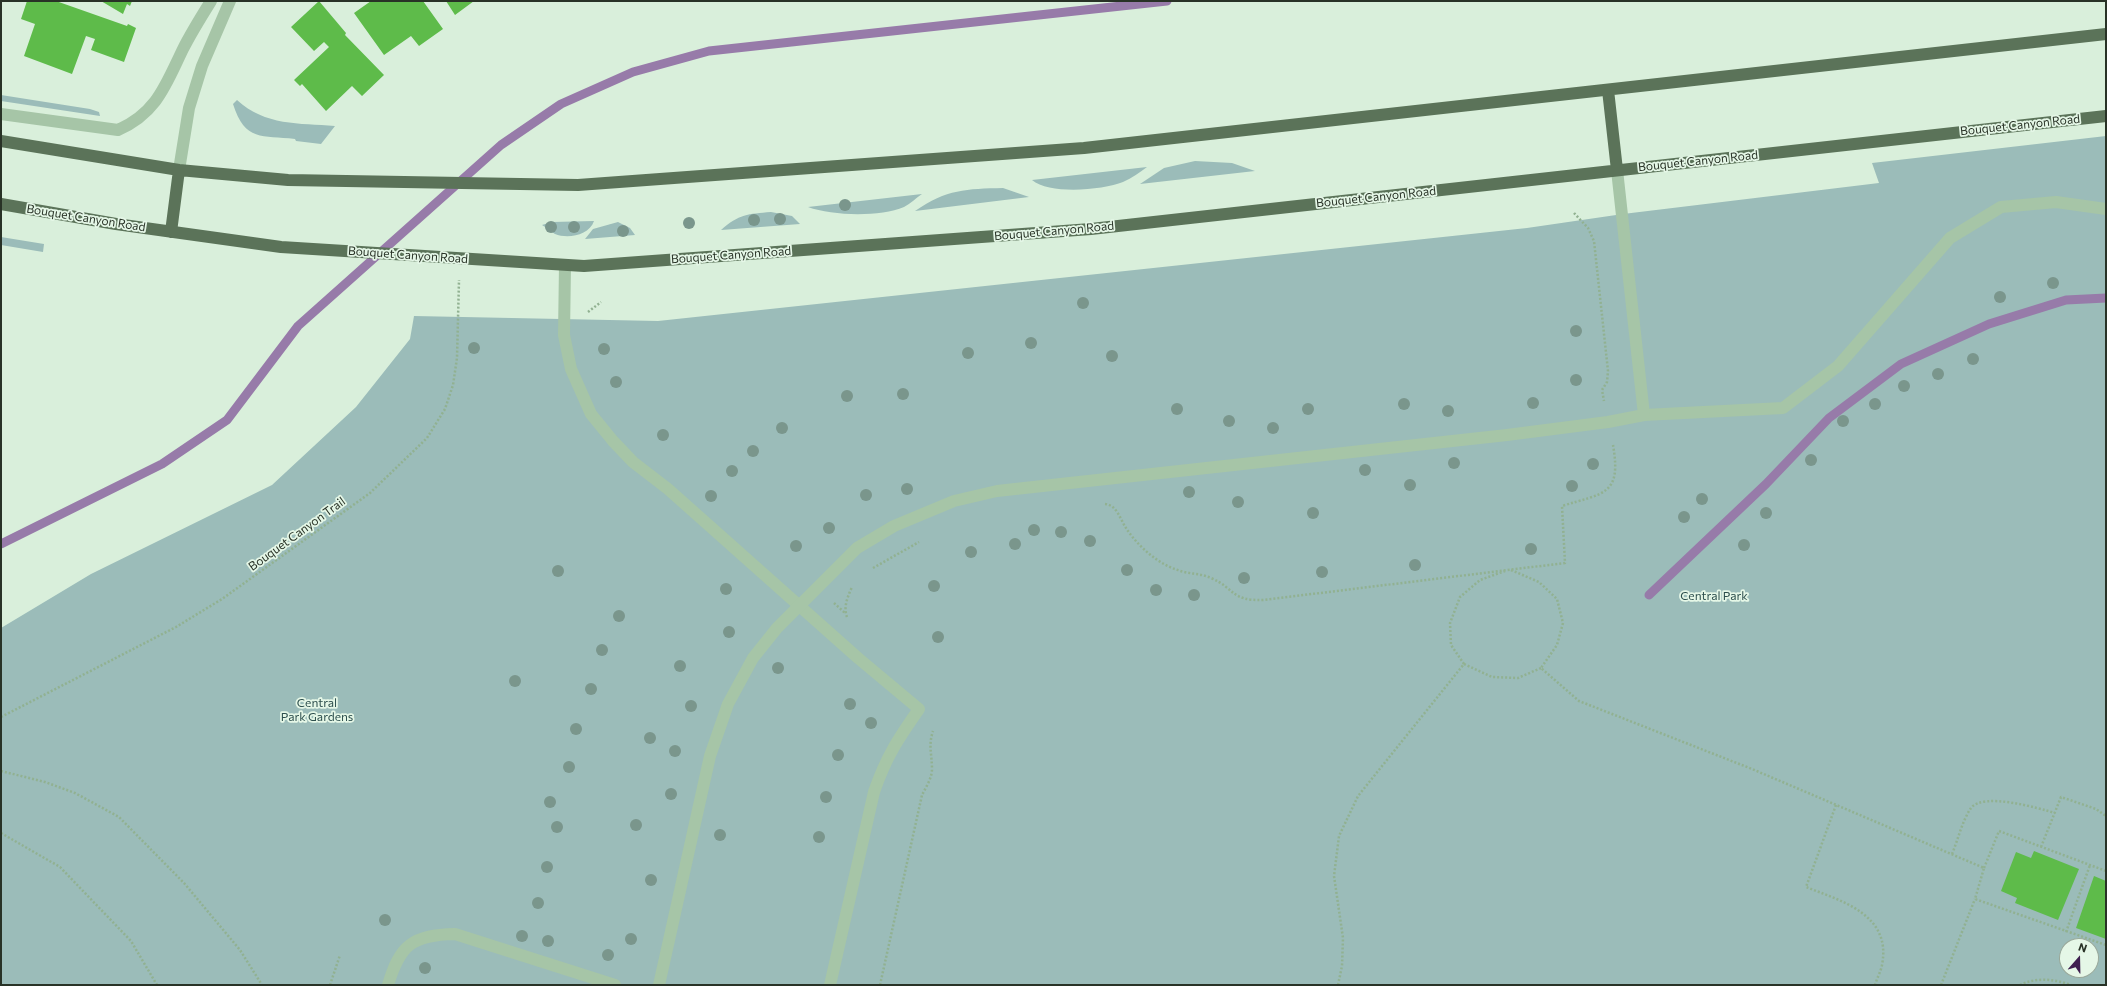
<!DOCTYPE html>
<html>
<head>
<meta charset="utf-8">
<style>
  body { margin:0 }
  #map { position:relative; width:2107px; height:986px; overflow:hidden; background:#d9efdb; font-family:Commissioner,sans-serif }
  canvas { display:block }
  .frame { position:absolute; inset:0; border:2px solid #283226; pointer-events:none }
  .north { position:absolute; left:2059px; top:938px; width:40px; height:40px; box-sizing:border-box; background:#e5f7e7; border:1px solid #99a89a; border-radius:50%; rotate:20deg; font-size:11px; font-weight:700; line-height:16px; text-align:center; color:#283226 }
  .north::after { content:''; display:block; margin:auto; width:14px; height:18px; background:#3f2050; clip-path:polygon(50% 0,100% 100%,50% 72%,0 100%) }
</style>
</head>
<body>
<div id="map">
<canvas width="2107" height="986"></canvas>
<div class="frame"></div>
<div class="north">N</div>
</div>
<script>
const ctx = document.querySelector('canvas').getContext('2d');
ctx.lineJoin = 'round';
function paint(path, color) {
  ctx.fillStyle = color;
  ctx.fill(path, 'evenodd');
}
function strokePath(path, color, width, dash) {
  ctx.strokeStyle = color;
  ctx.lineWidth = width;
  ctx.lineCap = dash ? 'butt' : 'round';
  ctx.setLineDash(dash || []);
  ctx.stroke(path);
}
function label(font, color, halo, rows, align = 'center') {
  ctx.font = font + ' Commissioner,sans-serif';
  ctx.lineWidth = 3.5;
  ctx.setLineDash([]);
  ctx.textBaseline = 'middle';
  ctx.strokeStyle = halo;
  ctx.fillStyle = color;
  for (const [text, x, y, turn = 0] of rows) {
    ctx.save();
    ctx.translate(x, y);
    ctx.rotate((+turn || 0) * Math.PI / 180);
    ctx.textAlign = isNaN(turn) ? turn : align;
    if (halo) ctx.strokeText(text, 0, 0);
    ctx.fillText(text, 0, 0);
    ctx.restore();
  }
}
paint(new Path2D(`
  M1,95L90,109L99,112L100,116L1,101Z
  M237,100C265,126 299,123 335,126L321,144L296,141L295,139C262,135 245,142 233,104Z
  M2106,136V985H1V628L91,574L272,485L356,407L410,339L414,316L658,321L1527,228L1623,214L1879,183L1872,163ZM2067,946H2091V970H2067Z
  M1195,161L1232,163L1255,171L1140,184L1164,168Z
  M1147,167C1140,172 1132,178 1123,182C1103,190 1050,195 1032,180Z
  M1003,188L1029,197L915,211C947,189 966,189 1003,188Z
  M922,194C916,198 910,204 904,207C880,217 833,216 808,207Z
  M771,212L792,216L800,224L721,230C739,214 748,214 771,212Z
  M594,221C589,236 567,239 555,234C551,232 546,227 542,225L552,222Z
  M618,222L630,228L635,235L585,239L593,229Z
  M1,237L44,244L43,252L1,245Z`), '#9bbcb9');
strokePath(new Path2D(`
  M1,544L162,464L227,420L298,326L501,145L561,104L633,72L709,51L1167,1
  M1649,595L1766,484L1829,418L1901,364L1989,324L2066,300L2106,298`), '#977ba9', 9);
paint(new Path2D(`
  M27,1H56L127,26L128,24L136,28L124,62L91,50L95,39L86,36L72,74L24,56L35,24L21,19Z
  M101,1H132L130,6L127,4L123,14Z
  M319,1L346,33L345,35L384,75L362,96L352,86L326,111L302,84L300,86L294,80L329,47L324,42L314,51L291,27Z
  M371,1H423L443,29L419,46L411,36L384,55L354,13Z
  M446,1H474L455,15Z
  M2034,851L2079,869L2058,920L2015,903L2017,898L2001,891L2016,852L2031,858Z
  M2094,876L2106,881V939L2076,928Z`), '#5ebb4a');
strokePath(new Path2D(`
  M1574,213L1588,228L1594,241L1608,371L1607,382L1602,390L1604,401
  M588,312L601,302
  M1105,504C1117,505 1120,519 1126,528C1131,536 1139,545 1146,551C1157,561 1169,568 1184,572C1193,574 1202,574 1211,578C1235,588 1230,601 1263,600L1565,563L1562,506C1603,493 1622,496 1613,445
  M873,568L919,542
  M1511,570L1539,582L1557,599L1563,623L1557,645L1541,668L1579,701L1752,769L1984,868L1975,899L2106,945
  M834,603L845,613
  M847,617C843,607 848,596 852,587
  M1464,664L1492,677L1518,678L1541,668
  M1,717L176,627L222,599L370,493L427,438L445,409L453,385L457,358L459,280
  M1,771L45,782L75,793L119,817L184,883L240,950L262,985
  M1836,805L1806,887C1841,901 1892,914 1882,965C1881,971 1877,978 1875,985
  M1,833L60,867L131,941L157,985
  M2041,847L2061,797L2096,809L2106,816
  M1952,854C1958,840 1962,821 1971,808C1983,792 2038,808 2055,813
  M1984,868L1999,831L2106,871
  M2066,932L2090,865
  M330,985L340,955
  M880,985L922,795C926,787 932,778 932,769C932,754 928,746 933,731
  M1338,985L1342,966L1343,938L1334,876L1339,836L1358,796L1464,664L1451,645L1450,623L1460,597L1480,580L1505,571
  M1941,985L1975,899
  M2020,985C2036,977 2055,979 2071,985`), '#91b191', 2.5, [2, 2]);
strokePath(new Path2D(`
  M565,265L564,335L571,369L591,414L613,441L633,462L668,489L858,658L919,709C898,739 886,757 874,792L830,985
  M1644,415L1783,408L1838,366L1950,238L2001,207L2056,202L2106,209
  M388,985C400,945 412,935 455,934L615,985`), '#a6c5a7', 12);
strokePath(new Path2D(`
  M1,114L118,130C157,113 166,84 183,49C191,33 201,17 211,1
  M179,170L189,108L202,66L230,1
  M659,985L710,756L728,704L753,658L777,628L857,548L894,526L954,501L997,491L1507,435L1608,422L1644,415L1617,170`), '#a6c5a7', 12);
strokePath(new Path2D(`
  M1608,90L1617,170
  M1,141L179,170L288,180L578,185L1084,148L2106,34
  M1,204L116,224L281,247L584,266L1091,229L2106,116
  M171,232L179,170`), '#5b7359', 12);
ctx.fillStyle = '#7a968c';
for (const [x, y] of [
  [845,205],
  [780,219],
  [754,220],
  [689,223],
  [551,227],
  [574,227],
  [623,231],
  [2053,283],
  [2000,297],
  [1083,303],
  [1576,331],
  [1031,343],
  [474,348],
  [604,349],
  [968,353],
  [1112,356],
  [1973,359],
  [1938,374],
  [1576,380],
  [616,382],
  [1904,386],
  [903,394],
  [847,396],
  [1533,403],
  [1404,404],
  [1875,404],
  [1177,409],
  [1308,409],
  [1448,411],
  [1229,421],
  [1843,421],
  [782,428],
  [1273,428],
  [663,435],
  [753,451],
  [1811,460],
  [1454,463],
  [1593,464],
  [1365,470],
  [732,471],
  [1410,485],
  [1572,486],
  [907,489],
  [1189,492],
  [866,495],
  [711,496],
  [1702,499],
  [1238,502],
  [1313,513],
  [1766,513],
  [1684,517],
  [829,528],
  [1034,530],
  [1061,532],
  [1090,541],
  [1015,544],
  [1744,545],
  [796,546],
  [1531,549],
  [971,552],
  [1415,565],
  [1127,570],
  [558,571],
  [1322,572],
  [1244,578],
  [934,586],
  [726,589],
  [1156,590],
  [1194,595],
  [619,616],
  [729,632],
  [938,637],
  [602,650],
  [680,666],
  [778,668],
  [515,681],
  [591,689],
  [850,704],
  [691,706],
  [871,723],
  [576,729],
  [650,738],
  [675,751],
  [838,755],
  [569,767],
  [671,794],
  [826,797],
  [550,802],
  [636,825],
  [557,827],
  [720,835],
  [819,837],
  [547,867],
  [651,880],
  [538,903],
  [385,920],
  [522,936],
  [631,939],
  [548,941],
  [608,955],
  [425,968]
]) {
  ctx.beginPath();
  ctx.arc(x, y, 6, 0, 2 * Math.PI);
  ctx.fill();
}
label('12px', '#283226', '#e5f7e7', [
  ["Bouquet Canyon Road",2020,125,-6],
  ["Bouquet Canyon Road",1698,161,-6],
  ["Bouquet Canyon Road",1376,197,-6],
  ["Bouquet Canyon Road",86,218,9],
  ["Bouquet Canyon Road",1054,231,-5],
  ["Bouquet Canyon Road",408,255,4],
  ["Bouquet Canyon Road",731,255,-4],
  ["Bouquet Canyon Trail",297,534,-36]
]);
label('12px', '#2c4e4c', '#e5f7e7', [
  ["Central Park",1714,596],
  ["Central",317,703],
  ["Park Gardens",317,717]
]);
</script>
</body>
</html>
